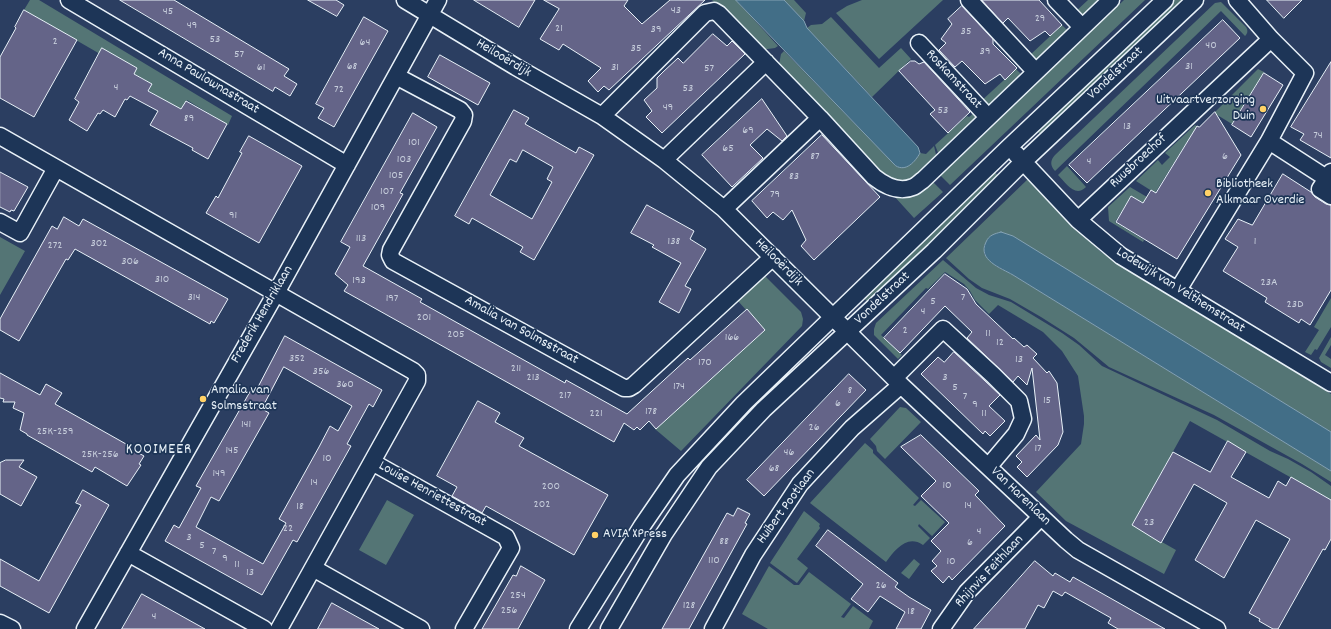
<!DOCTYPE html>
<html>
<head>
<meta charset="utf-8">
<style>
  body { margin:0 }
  canvas { display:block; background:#2b3e61 }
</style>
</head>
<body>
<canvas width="1331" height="629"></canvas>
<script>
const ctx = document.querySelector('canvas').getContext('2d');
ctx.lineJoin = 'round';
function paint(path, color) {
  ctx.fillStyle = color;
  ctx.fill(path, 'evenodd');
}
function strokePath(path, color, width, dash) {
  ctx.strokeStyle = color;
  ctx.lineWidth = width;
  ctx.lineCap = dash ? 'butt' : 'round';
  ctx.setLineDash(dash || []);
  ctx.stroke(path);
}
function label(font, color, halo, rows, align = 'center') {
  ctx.font = font + ' Dekko,sans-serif';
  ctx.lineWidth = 3.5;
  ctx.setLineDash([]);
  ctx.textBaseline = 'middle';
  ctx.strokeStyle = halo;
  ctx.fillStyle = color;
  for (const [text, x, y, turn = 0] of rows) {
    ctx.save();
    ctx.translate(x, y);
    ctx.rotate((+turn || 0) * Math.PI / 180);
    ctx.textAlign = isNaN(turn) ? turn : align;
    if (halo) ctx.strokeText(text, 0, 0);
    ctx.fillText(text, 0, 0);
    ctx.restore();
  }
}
paint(new Path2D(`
  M30,0H39L232,116L228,125L187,100L181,110L149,91L152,84L24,10Z
  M712,0H736L778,46L775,48L760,50L745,35V29L729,12H724Z
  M784,0H794L806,13L804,21Z
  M862,0H943L879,59L836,13L847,6Z
  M1088,0H1105L1085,17L1074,13Z
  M1124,0H1145L950,185L938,173L962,151L964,152Z
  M1170,0H1189L1044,138L1035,129Z
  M1221,2L1246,27C1248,30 1248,33 1245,36L1221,11L1055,171C1050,166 1050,160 1055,155L1215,3Z
  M831,17L879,68L901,48L911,59L872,97L807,28L811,25L822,24Z
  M1062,25L1068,31L1039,59H1035L1029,56Z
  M784,51L896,166C905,171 915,161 920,153L926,154L934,146L937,159L915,181H884L778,70L781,54Z
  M1016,69L1023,76L992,106L989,104L984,108L979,103Z
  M1258,69L1264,72L1232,124L1214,113Z
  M976,111L982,117L939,155L935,145L967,116L969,117Z
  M1195,125L1197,126L1155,193L1136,181L1158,160L1162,165L1170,157L1165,153Z
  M1067,166L1086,187C1075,198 1066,183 1058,175Z
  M992,169L1001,179L869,303L859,294Z
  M1028,179L1032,180L1071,223L1101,252L1331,394V432L1114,299L984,245V254L996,266L1013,275L1331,471V482L1302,464L1214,415L1109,367L1074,338L1041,317L1010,299L982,288L969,279L946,258Z
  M931,180L943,192L914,218L894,196L899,192Z
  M1130,187L1147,197L1144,203L1131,196L1115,222L1144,240L1143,242L1109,221L1108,207Z
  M0,237L25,251L0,295Z
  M943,260L976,288L989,295L1011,302L1062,333L1079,345L1102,366L1217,420L1270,451L1288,459L1311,472L1331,486V500L1190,421L1132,525L1176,550L1164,574L1066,521L1036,492L1081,444L1084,424V416L1078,376L1062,351L1043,332L998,305L989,314L975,300L970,291L964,284L945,272L928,289L926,288L881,335L902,355L898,359L874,335V329L876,323Z
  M765,276L801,312L803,319L802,326L681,451L655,429L764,330L738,301Z
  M1331,298V327L1317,350L1315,349L1311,355L1305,352L1319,330L1314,327Z
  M1331,337V345L1325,355L1331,359V368L1321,362L1319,358Z
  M900,407L906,408L921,422L885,459L877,451L876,446L870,439Z
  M865,443L873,450V453L919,498L913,505L915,506L921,500L945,522L932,536L919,524L918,526L930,538L923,545C907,534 895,550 886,562L810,503Z
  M387,500L414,515L386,565L359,550Z
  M804,511L820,524L819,526L820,528L797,559L808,568L797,583L770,563Z
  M914,559L920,564L909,579L901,573Z
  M769,566L794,585H799L809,572L851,604L841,617L844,618L853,606L873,621L869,629H768L742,614Z`), '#547575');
const water = new Path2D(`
  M736,0H784L804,21L807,28L918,147L920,153C915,162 906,172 896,166Z
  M1001,232L1013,236L1331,432V471L1013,275C1001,268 977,260 986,242C989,235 994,234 1001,232Z`);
paint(water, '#426e87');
strokePath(water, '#84a2b4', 1);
const building = new Path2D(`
  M120,0H174L289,69L284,76L297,84L290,96L275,87L273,91Z
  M308,0H336L344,5L337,16Z
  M474,0H535L519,27Z
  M544,0H628L624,6L642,24L670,0H705L609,90L604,86L598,92L588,81L601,68L563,44L559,50L540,39L559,9Z
  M982,0H1039L1062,25L1050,36L1045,31L1030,41L1008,18L1003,23Z
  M1267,0H1302L1284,18Z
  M962,6L993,39V44L1017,68L1005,80L1000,74L985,84L962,61L955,67L939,50L946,43L941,39L952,24L948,19Z
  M24,10L77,40L34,117L0,98V57L16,28L15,27Z
  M364,17L388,31L334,127L318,118L324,108L316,104Z
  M1223,20L1240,38L1087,183L1069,165Z
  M713,34L727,46L732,41L745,54L662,133L646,117L652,111L644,100L657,88V78L663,72L678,58L683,63Z
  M102,48L137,68L134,74L152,84L148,91L181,109L186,101L227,124L208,159L192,150L193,148L150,125L158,111L130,96L127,100L125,99L115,117L103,110L100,114L98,113L87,131L69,120L79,102L75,99Z
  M440,55L490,83L478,105L428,77Z
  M911,61H915L919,64L924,62L970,112L948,133L930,114L935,110L899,71Z
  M1331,62V158L1300,140L1304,134L1291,127Z
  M1264,73L1283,85L1251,137L1232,125Z
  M762,99L787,136L782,141L767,129L750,145L763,158L732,187L702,155Z
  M514,110L529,118L525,124L576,153L579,147L594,155L534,260L520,252L523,247L472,218L469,224L455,216ZM523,150L553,167L547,179L552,182L532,219L490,195L510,159L516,162Z
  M1215,112L1241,155L1177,259L1116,222L1131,196L1143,203L1151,190L1156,193L1197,126L1199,127Z
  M413,113L437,127L400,193L403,194L363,266L422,299L420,302L565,383L566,380L627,414L688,358L690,360L747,309L765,330L656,429L649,421L640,430L637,427L634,430L624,423L614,442L344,291L348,285L335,274L350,247L341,242Z
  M822,135L880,197L814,260L801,246L806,240L792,210L783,220L773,212L767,218L752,201Z
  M249,136L302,166L259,243L206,213L216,196L218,198L242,153L240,152Z
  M0,172L28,187L14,211L11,210L10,212L0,207Z
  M1283,174L1311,192L1315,197L1326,204L1331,205V290L1310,325L1301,319L1299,323L1265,302L1267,298L1223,271L1238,247L1225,239L1238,219L1252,225Z
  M647,205L694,231L690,239L706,249L685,286L691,289L679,313L659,302L681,263L652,247L654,245L631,233Z
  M64,217L79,226L83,219L228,299L214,323L211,321L210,324L75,249L68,260L66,259L19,341L0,330V319L52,226L57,229Z
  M945,274L967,289L976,304L1013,339L1014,338L1024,347L1027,345L1037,354L1033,358L1047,373L1049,371L1057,383L1063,432L1058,445L1027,477L1017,467L1022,462L1016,456L1036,435L1040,440L1032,368L1027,385L1018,376L1013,382L967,338L972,332L945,306L900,353L884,338Z
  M285,336L382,390L373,407L369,404L347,444L351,446L297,542L293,540L262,595L165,541L174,525L179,528L201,488L196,486L251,390L255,392ZM284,367L352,406L338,431L330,426L319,447L279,519L286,523L263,564L196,527L211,497L219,501L269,413L262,409Z
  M954,352L1000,395L989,406L1005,421L990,436L985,431L983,434L921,374L938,357L944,362Z
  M0,373L40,395L46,384L62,393L55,404L126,444V446L144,456L139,464L141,465L127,486L95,467L92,472L27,435V434L20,430L24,413L13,408L15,402H3L4,399L0,398Z
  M849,374L866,390L764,496L747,480Z
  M478,401L500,413L495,422L524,438L519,446L608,495L574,555L486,506L482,513L452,496L457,487L437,476Z
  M921,435L979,491L975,495L1005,526L952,580L949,576L943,583L931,571L937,566L932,561L941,551L931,541L949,523L921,496L936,481L901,447Z
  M1228,441L1246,452L1231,477L1269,498L1278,481L1286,486L1291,477L1331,500V539L1325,550L1323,549L1278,629H1273L1259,621L1260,619L1249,613L1290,539L1256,520L1224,578L1195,560L1227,503L1194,484L1161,543L1132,525L1173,452L1210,472Z
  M6,460H24L19,467L37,477L21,506L0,494V463Z
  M83,490L109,505L49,613L0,586V559L39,581L81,505L76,503Z
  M738,508L750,514L745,523L747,524L689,629H662L727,513L733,516Z
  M828,530L898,583L895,587L909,597L931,610L921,629H896L905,612L880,596L868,612L851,599L863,584L816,546Z
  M1035,561L1053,576L1055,573L1070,582L1073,577L1165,629H1118L1108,623L1111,618L1065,592L1062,596L1053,591L1044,608L1038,605L1025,629H974Z
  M521,566L545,580L518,629H482L513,575L516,576Z
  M142,594L205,629H122Z
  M332,603L341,608L379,629H318Z`);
paint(building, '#646488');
strokePath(building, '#e8f1f8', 1);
const minor = new Path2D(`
  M69,0L347,165
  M405,0L516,67L602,116L664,160L724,209L901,385L1066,540L1078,550L1217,629
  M969,0L1035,71
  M1056,0L1082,27
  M919,43L988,117
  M396,76L460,110L464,115L463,121L391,250L390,255L393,261L624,388H629L634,385L773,257
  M602,116L705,13L714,11L719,14L820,118L874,177C884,185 899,193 913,187C916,186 920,182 923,180L1111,0
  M0,136L413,371L417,375V381L279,629
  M1269,141L1331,181
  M1016,154L1078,220L1121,256L1331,383
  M664,160L766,62
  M1331,172L1320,189L1331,196
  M724,209L820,118
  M1078,220L1271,39
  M0,222L20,233L56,168
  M1178,290L1269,141L1305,73L1271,39L1237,0
  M894,378L943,329L993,375L1019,401L1023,419L1016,434L989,466
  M372,462L506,537L511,548L464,629
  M128,553L264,629
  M313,568L421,629
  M0,623L12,629
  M85,629L276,293L438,0
  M578,629L642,526L677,475L744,403L1009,147L1165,0
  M609,629L664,534L709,467L764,409L934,251L1024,161L1195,0
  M713,629L753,555L800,484L852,428L901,385
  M941,629L967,592L1041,517`);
strokePath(minor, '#e8f1f8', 19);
strokePath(minor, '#1d3557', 16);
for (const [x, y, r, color] of [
  [1263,109,4,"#ffd166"],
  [1208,193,4,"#ffd166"],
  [203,399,4,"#ffd166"],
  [595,535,4,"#ffd166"]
]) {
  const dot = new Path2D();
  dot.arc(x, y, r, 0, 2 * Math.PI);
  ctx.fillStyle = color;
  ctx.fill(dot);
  strokePath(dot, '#1d3557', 1.5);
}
label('12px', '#c7cedc', null, [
  ["43",676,11],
  ["45",168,12],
  ["29",1040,19],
  ["49",192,26],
  ["21",559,29],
  ["39",656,30],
  ["35",966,32],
  ["53",215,40],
  ["2",55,42],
  ["64",365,43],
  ["40",1211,46],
  ["35",636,49],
  ["39",985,52],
  ["57",239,55],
  ["68",352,67],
  ["31",1189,67],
  ["61",261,68],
  ["31",615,68],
  ["57",709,69],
  ["4",116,88],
  ["53",688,89],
  ["72",339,90],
  ["49",668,108],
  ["53",943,111],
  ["89",189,119],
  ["13",1127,127],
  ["69",748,131],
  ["74",1318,136],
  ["101",414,143],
  ["65",728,149],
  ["87",815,157],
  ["6",1225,157],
  ["103",404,160],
  ["4",1089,162],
  ["105",396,176],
  ["83",794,177],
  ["107",387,192],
  ["79",775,195],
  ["109",378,208],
  ["91",233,216],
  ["113",361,239],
  ["138",674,242],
  ["1",1255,242],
  ["302",99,244],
  ["272",55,246],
  ["306",130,262],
  ["310",162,280],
  ["193",359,281],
  ["23A",1269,283],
  ["314",194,298],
  ["7",963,298],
  ["197",392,299],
  ["5",933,302],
  ["23D",1295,305],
  ["4",923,312],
  ["201",424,318],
  ["2",905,331],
  ["11",988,334],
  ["205",456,335],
  ["166",732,338],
  ["12",1000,343],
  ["352",297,359],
  ["13",1019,360],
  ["170",705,363],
  ["211",516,369],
  ["356",321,372],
  ["213",533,378],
  ["3",945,378],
  ["360",345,385],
  ["174",679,387],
  ["5",955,388],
  ["8",850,391],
  ["217",565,396],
  ["7",965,397],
  ["15",1047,401],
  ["6",838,404],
  ["9",975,405],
  ["178",651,412],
  ["221",596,414],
  ["11",984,414],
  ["141",246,425],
  ["26",814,428],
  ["25K-259",55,432],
  ["17",1038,449],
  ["145",232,451],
  ["46",789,453],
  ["25K-256",100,455],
  ["10",327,459],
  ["68",774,469],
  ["149",219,474],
  ["14",314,483],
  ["10",947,486],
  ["200",551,487],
  ["202",542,505],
  ["14",968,506],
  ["18",300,507],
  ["23",1149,523],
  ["22",288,529],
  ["4",979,532],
  ["3",189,538],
  ["88",724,542],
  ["6",970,543],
  ["5",202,546],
  ["7",214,552],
  ["9",225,559],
  ["110",714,561],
  ["10",951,562],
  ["11",237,565],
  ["13",250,573],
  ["26",881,586],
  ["254",518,596],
  ["128",689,606],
  ["256",509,611],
  ["18",911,612],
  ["4",154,617]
]);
label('14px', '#e8f1f8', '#1d3557', [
  ["Heilooërdijk",503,59,31],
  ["Vondelstraat",1116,74,-43],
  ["Roskamstraat",953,80,47],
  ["Anna Paulownastraat",208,82,31],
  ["Ruusbroechof",1139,162,-43],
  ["Heilooërdijk",778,263,45],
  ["Lodewijk van Velthemstraat",1180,291,32],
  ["Vondelstraat",883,299,-43],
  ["Frederik Hendriklaan",263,315,-60],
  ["Amalia van Solmsstraat",521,331,29],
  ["Louise Henriettestraat",432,495,29],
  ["Van Harenlaan",1020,497,44],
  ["Huibert Pootlaan",787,507,-54],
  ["Rhijnvis Feithlaan",990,572,-47]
]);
label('14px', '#e8f1f8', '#1d3557', [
  ["Uitvaartverzorging",1255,101,"right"],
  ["Duin",1255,117,"right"],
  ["Bibliotheek",1216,185],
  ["Alkmaar Overdie",1216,201],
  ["Amalia van",211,391],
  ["Solmsstraat",211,407],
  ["AVIA XPress",603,535]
], 'left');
ctx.letterSpacing = '1px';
label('15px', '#e8f1f8', '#1d3557', [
  ["KOOIMEER",159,451]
]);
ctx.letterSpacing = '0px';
</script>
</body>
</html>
